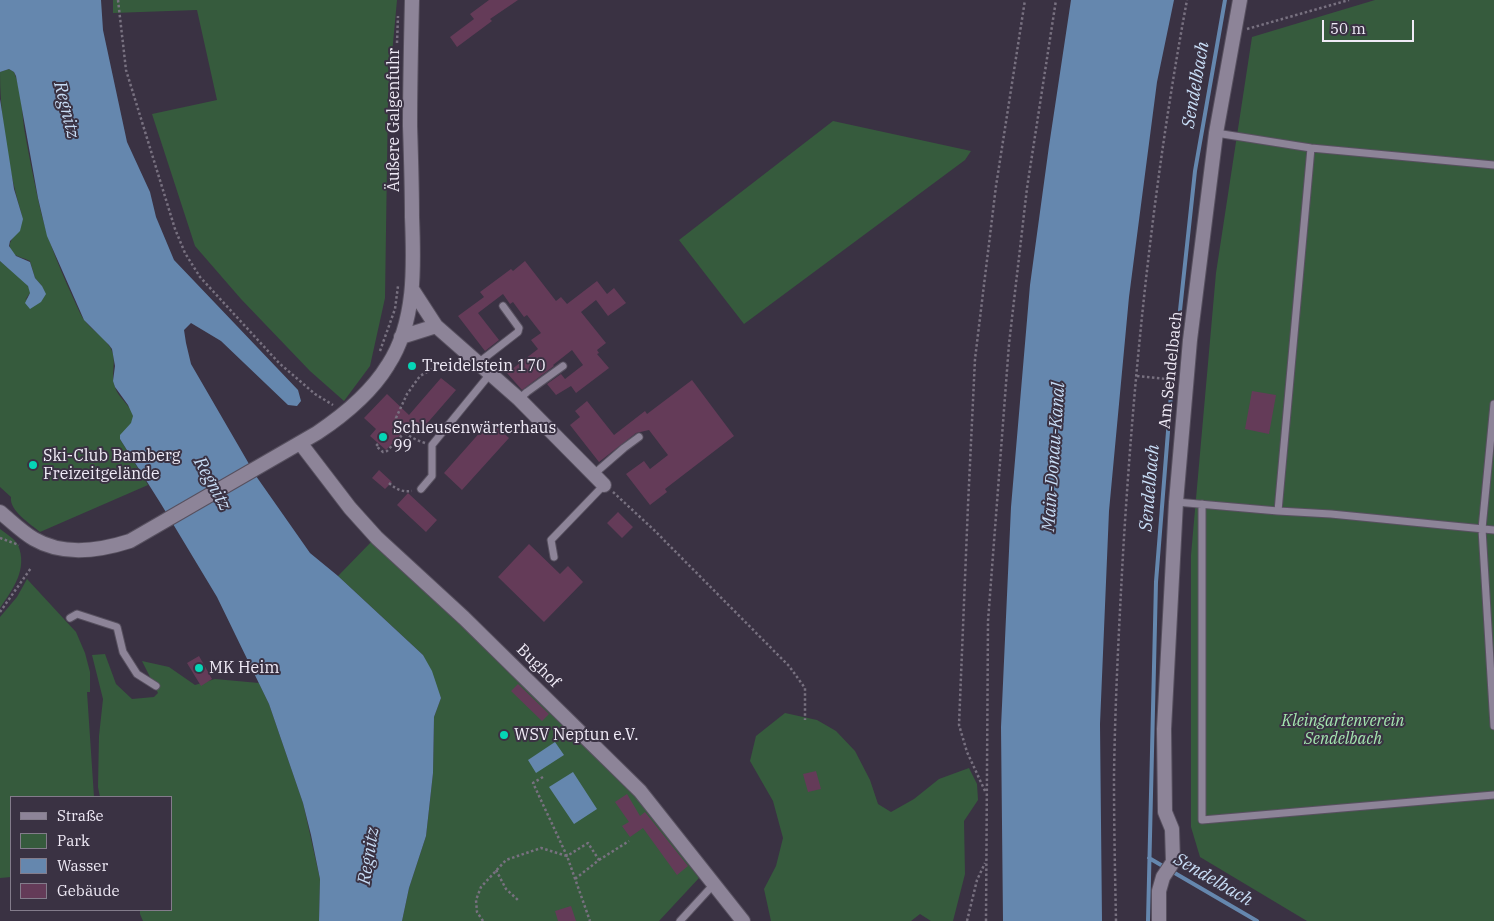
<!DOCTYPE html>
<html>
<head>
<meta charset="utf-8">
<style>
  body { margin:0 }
  #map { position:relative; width:1494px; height:921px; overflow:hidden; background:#3a3243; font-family:"IBM Plex Serif",serif }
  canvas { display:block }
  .legend { position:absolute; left:10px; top:796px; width:162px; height:115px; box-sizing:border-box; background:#3a3243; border:1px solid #837c8b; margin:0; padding:6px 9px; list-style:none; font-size:15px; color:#f0ebf7 }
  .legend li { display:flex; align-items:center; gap:10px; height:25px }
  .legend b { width:25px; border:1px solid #837c8b }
  .scale { position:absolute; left:1322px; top:20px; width:92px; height:22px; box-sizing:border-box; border:2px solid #f0ebf7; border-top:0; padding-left:6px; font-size:15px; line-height:18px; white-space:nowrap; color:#f0ebf7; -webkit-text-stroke:4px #3a3243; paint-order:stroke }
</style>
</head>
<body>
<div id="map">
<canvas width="1494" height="921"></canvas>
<ul class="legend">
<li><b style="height:6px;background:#8d8498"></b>Straße</li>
<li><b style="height:14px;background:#365b3d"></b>Park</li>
<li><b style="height:14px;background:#6587ae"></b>Wasser</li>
<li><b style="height:14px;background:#643b58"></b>Gebäude</li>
</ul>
<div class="scale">50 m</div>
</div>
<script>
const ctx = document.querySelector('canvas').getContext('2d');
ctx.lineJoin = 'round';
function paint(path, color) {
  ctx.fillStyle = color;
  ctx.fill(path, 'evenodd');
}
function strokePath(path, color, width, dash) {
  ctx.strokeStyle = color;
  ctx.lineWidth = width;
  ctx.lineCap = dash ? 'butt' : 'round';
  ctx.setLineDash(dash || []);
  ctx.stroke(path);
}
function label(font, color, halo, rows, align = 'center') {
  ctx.font = font + ' "IBM Plex Serif",serif';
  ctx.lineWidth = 4;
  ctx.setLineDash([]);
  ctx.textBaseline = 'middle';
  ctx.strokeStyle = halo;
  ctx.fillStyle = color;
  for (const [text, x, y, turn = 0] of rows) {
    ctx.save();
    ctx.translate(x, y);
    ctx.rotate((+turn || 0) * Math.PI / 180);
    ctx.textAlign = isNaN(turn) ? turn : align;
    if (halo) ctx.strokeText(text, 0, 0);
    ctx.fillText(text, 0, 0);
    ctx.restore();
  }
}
paint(new Path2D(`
  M113,0H397L388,97L385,298L370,366L344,401L310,371L241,299L195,246L152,114L217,100L197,10L113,13Z
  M1375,0H1494V921H1307L1200,857L1191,827V555L1216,273L1252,37Z
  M9,69L14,72C21,89 22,110 24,128C28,151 33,176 38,199C46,239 63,276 80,313C87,328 102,334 110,347C118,360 110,373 115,387C118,398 131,405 133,416C134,424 124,433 120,439L148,485L40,532C31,524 9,511 11,497L0,487V261L25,282L30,289V293L25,300L42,286L35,278L30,261C23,257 11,257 10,247C8,239 24,228 22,216C20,208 17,199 15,190C6,154 0,110 0,72Z
  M833,121L971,151L965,160L744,324L679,240Z
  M0,529C5,533 15,539 18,545C28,569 13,589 0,608Z
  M374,539L635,795L699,878L659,921H402L409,888L426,836L433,773L434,717L441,698L423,655L338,576Z
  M27,579L76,632L85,653L90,672V692H87L94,797H11V877L0,878V617L17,597Z
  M105,654L116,684L132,699L154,697L158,693L142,661L169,667L195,685L215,679L259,683L269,704L303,803L320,879L319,921H143L140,914V910H171V797H100L98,787L99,736L103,699L92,655Z
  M785,713L817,720L836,731L855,751L870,780L878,804L891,812L914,799L939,779L969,768L977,784L978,800L964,821L965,874L953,921H931L920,914L911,921H771L764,889L776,866L783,838L773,801L750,761L756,736Z`), '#365b3d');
paint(new Path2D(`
  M0,0H101L103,30L127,142L150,192L156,217L174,260L298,390L301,401L297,406L288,405L221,341L191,323L184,330L186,343L191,364L256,476L310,553L338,576L423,655L432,671L441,698L434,717L433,773L426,836L409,888L402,921H319L320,879L311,835L303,803L269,704L217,597L161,504L120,439V435L131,423L133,416L128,405L115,387L113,381L115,366L112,349L109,345L84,320L47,236L38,198L16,76L14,72L9,69L0,72Z
  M1071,0H1174L1157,82L1129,297L1109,511L1100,724L1102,921H1003L1001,727L1011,507L1030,285L1049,146Z
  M0,99L14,189L23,219L20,231L10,241L9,246L16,256L30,262L35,278L42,286L46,294L41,302L30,309L25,303L30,293L28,286L0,261Z
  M555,742L564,755L536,773L528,760Z
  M573,772L597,809L574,824L549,787Z`), '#6587ae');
strokePath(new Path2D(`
  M1149,858L1257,921
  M1148,921L1156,582L1171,394L1195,171L1225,0`), '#6587ae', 4);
paint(new Path2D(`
  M489,0H518L490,19L492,21L457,47L450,37L474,19L470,14Z
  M525,261L556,301L561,297L567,304L597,281L607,294L614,288L626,303L608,316L596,300L581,312L606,343L597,350L599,353L597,354L609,368L576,393L571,386L556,395L547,384L561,374L565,379L583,365L572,350L553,365L554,366L522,390L507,373L538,349L531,340L541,333L527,315L524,317L513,302L510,304L503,294L478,313L499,340L485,351L458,316L484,297L480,292L511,269L513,271Z
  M441,378L456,390L417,435L408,427L386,450L370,436L376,429L364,418L387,394L409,415Z
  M692,380L734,436L665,489L667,492L650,505L626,474L644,461L650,469L668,455L649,430L636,433L599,462L570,425L580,417L575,411L587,401L614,435L645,411L647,414Z
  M1252,391L1276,395L1269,434L1245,429Z
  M490,421L509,438L462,490L444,473Z
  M379,470L392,482L385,489L372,478Z
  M408,493L437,520L426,532L397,505Z
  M618,512L633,527L622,538L607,523Z
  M529,544L560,574L568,566L583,582L544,622L498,577Z
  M199,656L212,679L201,686L187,663Z
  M518,684L549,714L542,721L511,691Z
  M816,771L821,789L808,792L803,774Z
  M627,794L640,816L645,812L688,866L677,875L643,828L630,837L622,826L629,822L615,802Z
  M571,906L576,921H558L555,911Z`), '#643b58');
const lane = new Path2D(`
  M1216,133L1311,148L1494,165
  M478,363L518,332L519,328L503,306
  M519,399L527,392L563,366
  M1494,404L1482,529L1494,726
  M594,474L624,448L639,437
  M421,489L432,476V445L490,374
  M1176,502L1278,511L1311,148
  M1202,504V820L1494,795
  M1278,511L1331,514L1494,530
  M554,557L551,540L604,485
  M70,618L77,614L117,627L123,652L137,674L156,686
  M680,921L714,884`);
const street = new Path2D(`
  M412,289L436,326L519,399L604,485
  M401,337L436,326
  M301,444L350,508L377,538L464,618L640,791L743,921
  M0,512C11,521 22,532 34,539C63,556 99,551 130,541L317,433C344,415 371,393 388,365C416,322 414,266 412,217C412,187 411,156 410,126C410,84 411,42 412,0
  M1159,921V891L1163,877L1173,862L1172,829L1165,812L1164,729L1176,502L1190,340L1216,133L1240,0`);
strokePath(lane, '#57505f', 9);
strokePath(street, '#57505f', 16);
strokePath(new Path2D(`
  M118,0L126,70L175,229L185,253L200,277L279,363L315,394L333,405
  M1247,29L1349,0
  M397,43L398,16
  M380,351L395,309L398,286
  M1137,376L1175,380
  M425,443C411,438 400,433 396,418L407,394L420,376L437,366
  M378,444L376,446L383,452L387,451L405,432
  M389,483C397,490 402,492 412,491
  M613,492L654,530L789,666L805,688V720
  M0,538L19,545
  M0,612L31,568
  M543,777L533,783L567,856L588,843L599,860L575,879
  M985,791L967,752L959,725L968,505L975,359L996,186L1025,0
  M599,860L629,841
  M496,870L506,889L519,901
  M483,921L477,912L476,900L481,887L506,860L541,848L567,856L590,921
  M967,921L977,880L985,863
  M986,921L988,621L1009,344L1027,188L1056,0
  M1116,921C1115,873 1114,825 1114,777C1115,702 1119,628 1123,554C1134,368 1153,183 1187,0`), '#787180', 2.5, [2.5, 2.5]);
strokePath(lane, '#8d8498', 7);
strokePath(street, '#8d8498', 14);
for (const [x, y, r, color] of [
  [412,366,5,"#05d5b6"],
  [383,437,5,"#05d5b6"],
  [33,465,5,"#05d5b6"],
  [199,668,5,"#05d5b6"],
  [504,735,5,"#05d5b6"]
]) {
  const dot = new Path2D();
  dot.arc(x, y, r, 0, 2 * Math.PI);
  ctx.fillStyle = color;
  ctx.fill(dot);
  strokePath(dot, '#3a3243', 2);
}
label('16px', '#f0ebf7', '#3a3243', [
  ["Äußere Galgenfuhr",394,120,-90],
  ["Am Sendelbach",1171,370,-84],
  ["Bughof",538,666,45]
]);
label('16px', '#f0ebf7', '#3a3243', [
  ["Treidelstein 170",422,366],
  ["Schleusenwärterhaus",393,428],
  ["99",393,446],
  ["Ski-Club Bamberg",43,456],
  ["Freizeitgelände",43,474],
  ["MK Heim",209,668],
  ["WSV Neptun e.V.",514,735]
], 'left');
label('italic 16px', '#a4e6af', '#3a3243', [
  ["Kleingartenverein",1343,721],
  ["Sendelbach",1343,739]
]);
label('italic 18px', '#c8ddf6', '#3a3243', [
  ["Sendelbach",1196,85,-80],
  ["Regnitz",66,110,76],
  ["Main-Donau-Kanal",1054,457,-86],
  ["Regnitz",212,484,61],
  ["Sendelbach",1150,488,-85],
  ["Regnitz",369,856,-81],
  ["Sendelbach",1213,880,30]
]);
</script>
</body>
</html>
